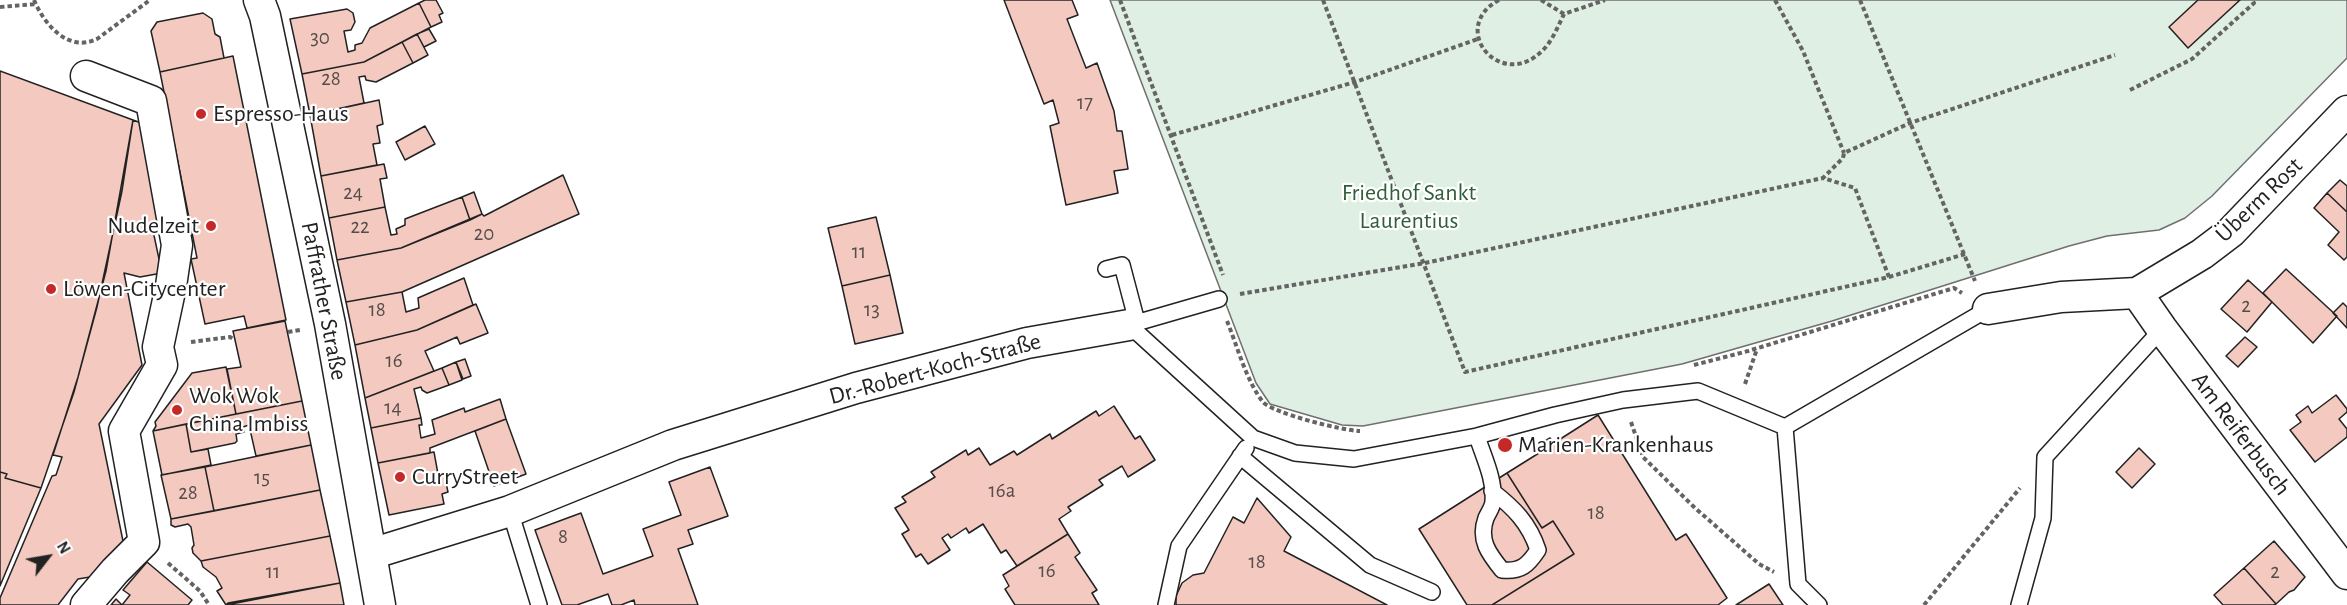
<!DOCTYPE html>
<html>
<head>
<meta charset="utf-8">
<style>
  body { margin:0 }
  #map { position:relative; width:2347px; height:605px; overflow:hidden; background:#fff; font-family:"Alegreya Sans",sans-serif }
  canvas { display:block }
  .north { position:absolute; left:18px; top:527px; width:60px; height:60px; -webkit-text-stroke:4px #fff; paint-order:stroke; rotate:59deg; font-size:16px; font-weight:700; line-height:24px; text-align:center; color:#222 }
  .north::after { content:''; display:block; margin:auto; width:21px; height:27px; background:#222; clip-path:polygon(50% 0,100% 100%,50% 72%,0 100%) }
</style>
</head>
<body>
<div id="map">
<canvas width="2347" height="605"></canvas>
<div class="north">N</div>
</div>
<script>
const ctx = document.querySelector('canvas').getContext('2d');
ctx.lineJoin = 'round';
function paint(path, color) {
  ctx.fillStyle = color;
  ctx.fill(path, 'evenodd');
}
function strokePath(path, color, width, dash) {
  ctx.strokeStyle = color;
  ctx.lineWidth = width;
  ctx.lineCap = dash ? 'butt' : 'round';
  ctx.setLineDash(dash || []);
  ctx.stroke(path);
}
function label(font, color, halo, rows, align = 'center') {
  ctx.font = font + ' "Alegreya Sans",sans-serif';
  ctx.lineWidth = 4.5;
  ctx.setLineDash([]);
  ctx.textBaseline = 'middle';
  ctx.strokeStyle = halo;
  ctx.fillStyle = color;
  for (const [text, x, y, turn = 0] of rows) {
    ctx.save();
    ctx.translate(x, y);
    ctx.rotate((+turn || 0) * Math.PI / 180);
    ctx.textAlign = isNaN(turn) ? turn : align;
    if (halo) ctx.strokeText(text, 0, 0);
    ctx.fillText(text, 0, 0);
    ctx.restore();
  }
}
const green = new Path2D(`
  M1110,0H2347V58L2212,196L2185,218L2159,230L2107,236L2069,246L1832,321L1682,364L1363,426L1342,425L1270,404L1256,383Z`);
paint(green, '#e0efe3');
strokePath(green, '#6f6f6f', 1.5);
const building = new Path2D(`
  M425,0H436L443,13L439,15L442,22L431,27L419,3Z
  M1004,0H1072L1078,15L1067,19L1086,68L1097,63L1114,111L1117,131H1122L1128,169L1114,171L1118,193L1066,205L1050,126L1059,123L1053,100L1044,104Z
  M2198,0H2240L2188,48L2169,27Z
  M419,3L431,27L364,62L302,74L290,19L347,9L353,13L355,22L351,30L344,31L348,52L355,50V45L362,43L370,28Z
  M203,13L212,19L215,34L220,37L224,58L160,72L151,31L157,22Z
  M429,29L436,41L424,47L417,34Z
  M417,34L428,55L413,63L402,42Z
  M402,42L413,63L376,82L366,80L365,76L359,77L364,103L310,115L302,74L364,62Z
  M233,56L286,320L247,328L244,316L205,324L191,259L197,258L160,72Z
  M0,71L133,120L122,191L97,307L74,392L41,488L5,478L7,474L0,472Z
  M379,100L383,124L377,126L380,143L373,144L377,165L321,176L310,115Z
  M133,120L144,124L164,223L152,226L162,273L140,277L124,273L142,365L99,424L123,541L96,576L78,579L58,605H0V598L52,476L56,475L62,457L53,455L78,377L106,271Z
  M425,126L435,144L405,160L396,142Z
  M384,164L387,178L380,179L385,207L329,218L321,176Z
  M563,175L579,214L402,292L346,302L337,260L401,248L482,214L484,216Z
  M2340,180L2347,186V212L2327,193Z
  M474,192L482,214L470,220L462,197Z
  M2327,193L2347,212V257L2344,260L2328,245L2339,232L2314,208Z
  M462,197L470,220L401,248L337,260L329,218L385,207L391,235L397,234L396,229L405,225V219Z
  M876,217L890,275L842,286L828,228Z
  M2286,269L2337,316L2313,343L2263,293Z
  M890,275L903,333L855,344L842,286Z
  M464,278L473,305L417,330L355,345L346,302L402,292L406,312L419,308L418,298Z
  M2248,280L2272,302L2247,332L2221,309Z
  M2343,303L2347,307V328L2333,313Z
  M476,304L488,333L460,344L457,337L425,351L434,371L365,398L355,345L417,330Z
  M285,321L302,401L236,414L227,369L241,367L233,331Z
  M2245,337L2257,347L2238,367L2226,356Z
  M465,359L471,376L463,379L456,362Z
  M456,362L462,380L449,385L442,368Z
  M226,367L236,414L153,431L156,426L155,422L192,373Z
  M442,368L449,385L427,393L422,390L421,387L414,389L421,418L371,428L365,398Z
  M2336,395L2347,409V412L2339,419L2347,429V437L2315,462L2290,430L2301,422L2296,415L2308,406L2312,413Z
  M500,399L506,419L430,448V453L378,463L371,428L421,418L422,425H419L421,438L435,434L432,420L464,408L465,412Z
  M302,401L311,445L256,456L249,425L243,427L244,432L236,434L237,441L235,443L191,452L186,424Z
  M1114,406L1135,439L1140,436L1155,460L1128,477L1122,466L1099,480L1103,485L1068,507L1071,511L1059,519L1068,534L1017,566L1006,550L1001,553L983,524L969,533L966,528L951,538L948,534L942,538L950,550L928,564L921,554L916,557L902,534L909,530L895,508L906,502L902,497L935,477L931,472L966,450L968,455L979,448L990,465L1014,451L1017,455L1050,434L1052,439L1096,411L1099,416Z
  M1598,415L1676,540L1686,534L1727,598L1718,605H1492L1574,554L1553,521L1542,528L1507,473L1539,453L1535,447L1550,438L1554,443Z
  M506,419L526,474L494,486L475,431Z
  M186,424L191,452L208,449L211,465L162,475L153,431Z
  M311,445L320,490L214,511L205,467Z
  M2139,448L2155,464L2132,488L2116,472Z
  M434,452L438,474L444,473L448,492L442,494L444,504L389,515L378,463Z
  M205,467L214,511L171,519L161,475Z
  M710,467L728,516L688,530L693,544L678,549L698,605H635L634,600L621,605H612L608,594L577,605H562L535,530L581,513L603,574L653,556L643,529L681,515L669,482Z
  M0,472L7,474L5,478L41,488L0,586Z
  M1507,473L1542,528L1553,521L1574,554L1492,605H1467L1419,529Z
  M320,490L330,536L201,561L193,553L192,548L194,545L191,527L188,524L175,527L171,525V519Z
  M1257,498L1291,537L1284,551L1387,605H1176V596L1182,583L1193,575L1204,573L1233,517L1244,523Z
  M1068,534L1080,553L1075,557L1097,590L1092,593L1099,605H1015L1005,589L1009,586L1003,575Z
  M330,536L340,583L226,605L217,591L222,588L216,577L203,567L201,561Z
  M2274,541L2305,577L2294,590L2289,592L2276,604L2244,568Z
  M147,562L192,600L188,605H111L116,599L122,605L130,595L123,590Z
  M2244,568L2276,604L2274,605H2223L2214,595Z
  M340,583L344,605H226L228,603Z
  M1769,584L1783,605H1736Z`);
paint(building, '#f3c9c0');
strokePath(building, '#222', 1.5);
const lane = new Path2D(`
  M1106,269L1122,265L1137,322
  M1129,325L1253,438L1295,453L1354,459L1477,436L1555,415L1623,400L1698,391L1785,427
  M1129,325L1219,299
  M1477,436C1483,456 1495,479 1493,501C1493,507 1488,513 1486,518C1478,540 1489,554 1502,570C1521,572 1528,565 1538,550C1529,523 1514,508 1492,491
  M1240,456L1370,565L1432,592
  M510,511L539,605
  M1166,605L1179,546L1246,448
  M1819,605L1798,584L1785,427L1988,309
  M2019,605L2043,518L2045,457L2162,329`);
const street = new Path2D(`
  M259,0L265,16L330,324L380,605
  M86,76L151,101L177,245L171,286L158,347L162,365L124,431L144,542L115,571L86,605
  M2137,293L2162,329L2347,574
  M1988,309L2061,297L2137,293L2202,254L2231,232L2347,111
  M371,554L510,511L673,445L856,388L1027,343L1129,325`);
strokePath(lane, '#222', 18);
strokePath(street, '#222', 33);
strokePath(new Path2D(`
  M34,0C44,24 68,53 97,39L150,0
  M1120,0L1223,275
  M1323,0L1465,372L1889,277L1855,188L1823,178L1843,158L1844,153L1910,123L2115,55
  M1499,0C1447,28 1501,93 1543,50C1553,40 1558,26 1564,14L1605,0
  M1541,0L1564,14
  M1775,0L1803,51L1844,153
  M1860,0L1975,281
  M0,7L36,4
  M2130,90L2192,59L2254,3L2251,0
  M1172,135L1355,82L1478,39
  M1889,277L1965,254
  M1240,294L1425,263L1823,178
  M1227,321C1238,348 1246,380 1263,402C1272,413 1344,431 1360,431
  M288,332L300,330
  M191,342L230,337L235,340
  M1694,365L1748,351L1954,288L1962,293
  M1745,384L1757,349
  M1631,422L1643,457L1694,507L1759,564L1774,572
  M168,563L200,591L209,605
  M1924,605L2020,488`), '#646464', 4, [4.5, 3]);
strokePath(lane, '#fff', 15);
strokePath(street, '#fff', 30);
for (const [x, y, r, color] of [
  [201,114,6,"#c62828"],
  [211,226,6,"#c62828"],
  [51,289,6,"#c62828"],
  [177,410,6,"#c62828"],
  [1505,445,8,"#c62828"],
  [400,477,6,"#c62828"]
]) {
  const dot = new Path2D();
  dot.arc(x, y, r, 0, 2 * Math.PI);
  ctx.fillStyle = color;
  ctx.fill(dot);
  strokePath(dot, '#fff', 2);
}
label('21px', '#564c4a', null, [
  ["30",320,38],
  ["28",331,79],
  ["17",1085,103],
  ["24",353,193],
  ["22",360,227],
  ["20",484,234],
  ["11",859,252],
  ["2",2246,306],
  ["18",377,310],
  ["13",872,310],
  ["16",394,361],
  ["14",393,408],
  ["15",262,478],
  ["16a",1002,491],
  ["28",188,493],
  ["18",1596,513],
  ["8",563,537],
  ["18",1257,562],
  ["16",1047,571],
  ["11",273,572],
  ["2",2275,572]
]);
label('24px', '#222', '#fff', [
  ["Espresso-Haus",213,114],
  ["Nudelzeit",199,226,"right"],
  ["Löwen-Citycenter",63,289],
  ["Wok Wok",189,396],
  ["China Imbiss",189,424],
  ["Marien-Krankenhaus",1518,445],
  ["CurryStreet",412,477]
], 'left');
label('24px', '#2f5e38', '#fff', [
  ["Friedhof Sankt",1409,193],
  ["Laurentius",1409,221]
]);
label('24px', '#222', '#fff', [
  ["Überm Rost",2259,200,-44],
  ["Paffrather Straße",324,301,79],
  ["Dr.-Robert-Koch-Straße",935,369,-15],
  ["Am Reiferbusch",2241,434,53]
]);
</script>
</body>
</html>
